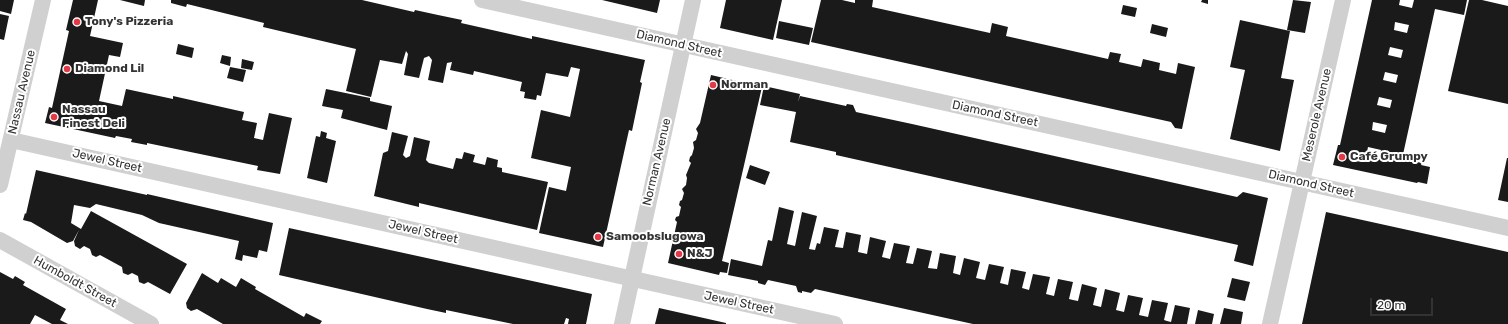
<!DOCTYPE html>
<html>
<head>
<meta charset="utf-8">
<style>
  body { margin:0 }
  #map { position:relative; width:1508px; height:324px; overflow:hidden; background:#fff; font-family:Rubik,sans-serif }
  canvas { display:block }
  .scale { position:absolute; left:1370px; top:298px; width:63px; height:18px; box-sizing:border-box; border:2px solid #333; border-top:0; padding-left:5px; font-size:12px; line-height:14px; white-space:nowrap; color:#333; -webkit-text-stroke:3px #fff; paint-order:stroke }
</style>
</head>
<body>
<div id="map">
<canvas width="1508" height="324"></canvas>
<div class="scale">20 m</div>
</div>
<script>
const ctx = document.querySelector('canvas').getContext('2d');
ctx.lineJoin = 'round';
function paint(path, color) {
  ctx.fillStyle = color;
  ctx.fill(path, 'evenodd');
}
function strokePath(path, color, width, dash) {
  ctx.strokeStyle = color;
  ctx.lineWidth = width;
  ctx.lineCap = dash ? 'butt' : 'round';
  ctx.setLineDash(dash || []);
  ctx.stroke(path);
}
function label(font, color, halo, rows, align = 'center') {
  ctx.font = font + ' Rubik,sans-serif';
  ctx.lineWidth = 4;
  ctx.setLineDash([]);
  ctx.textBaseline = 'middle';
  ctx.strokeStyle = halo;
  ctx.fillStyle = color;
  for (const [text, x, y, turn = 0] of rows) {
    ctx.save();
    ctx.translate(x, y);
    ctx.rotate((+turn || 0) * Math.PI / 180);
    ctx.textAlign = isNaN(turn) ? turn : align;
    if (halo) ctx.strokeText(text, 0, 0);
    ctx.fillText(text, 0, 0);
    ctx.restore();
  }
}
paint(new Path2D(`
  M0,0H14L11,14L0,11Z
  M73,0H98L90,36L123,43L120,57L109,55L99,101L122,106L126,89L173,99V96L244,112L242,120L257,123L254,138L263,140L269,113L292,118L280,174L257,170L258,166L147,143V145L131,142L132,139L116,136L115,138L45,123L49,107L52,108L69,31L66,30Z
  M120,0H145L144,6Z
  M171,0H362L414,12L415,10L438,15L462,20L461,23L532,39V36L645,60L640,82L642,83L632,131L629,130L603,247L539,233L549,187L566,191L571,167L531,158L541,110L570,117L580,69L571,67L568,77L546,73L541,96L537,95L536,100L524,98L525,92L520,91L522,82L474,71L473,75L450,70L452,62L447,63L443,83L428,80L432,60L429,56L424,58L419,78L404,75L408,54L406,51L402,64L380,60L371,97L346,91L356,49L263,27L264,23L248,19L187,4L186,7L171,3Z
  M602,0H660L657,13Z
  M726,0H782L773,40L720,28Z
  M821,0H842L855,3V0H873L872,7L990,33L992,23L1008,27L1006,36L1108,59L1110,52L1121,54L1119,62L1141,67L1143,59L1160,63L1159,70L1176,74L1178,63L1195,67L1182,129L1175,128L1171,122L811,42Z
  M1202,0H1208V4L1201,2Z
  M1293,0L1311,2L1305,33L1287,30Z
  M1372,0H1400L1399,5L1412,8L1414,0H1467L1464,15L1435,9L1402,159L1422,163L1421,165L1430,167L1427,184L1418,182L1417,183L1333,165L1338,145H1340ZM1395,22L1409,25L1407,33L1394,30ZM1390,47L1403,50L1401,58L1388,55ZM1385,72L1398,75L1396,83L1383,80ZM1379,97L1392,100L1390,108L1377,105ZM1373,122L1387,125L1385,133L1372,130ZM1368,147L1381,150L1379,160L1366,157Z
  M1469,0H1482L1508,6V104L1448,91Z
  M1123,5L1137,8L1135,17L1121,14Z
  M0,14L9,16L4,40L0,39Z
  M1240,20L1290,31L1281,78L1294,80L1280,151L1230,139L1245,70L1230,67Z
  M779,21L813,28L809,45L776,38Z
  M1152,24L1168,28L1166,37L1150,33Z
  M178,44L194,48L192,58L176,54Z
  M222,55L231,57L230,66L220,63Z
  M242,59L254,62L252,70L241,68Z
  M230,67L246,70L243,82L227,78Z
  M711,75L762,87L722,261L729,263L727,273L720,272L719,275L668,263L677,222L675,220L676,217L679,216L681,207L679,205L680,201L682,200L684,193L682,189L686,185L687,178L686,175L691,163L689,161L690,157L692,155L694,148L693,142L696,140L698,133L696,129L700,123Z
  M764,86L800,94L798,102L800,96L846,106L847,104L853,105L856,112L912,124L1237,197L1243,192L1268,198L1253,266L1234,261L1238,245L836,155V152L790,142L796,112L760,105Z
  M326,89L370,98V101L392,106L387,130L341,118L343,110L322,106Z
  M321,131L327,133L326,138L336,141L327,183L307,178L316,136L320,137Z
  M392,132L408,136L403,155L406,158L410,156L414,137L430,141L426,160L429,163L453,169L456,158L462,159L464,152L475,155L473,162L485,165L487,157L498,160L497,167L502,168V172L548,182L537,230L419,203V207L374,196L383,153L388,151Z
  M1507,158H1508V202L1498,200Z
  M750,165L770,172L765,185L746,178Z
  M36,170L147,195V194L273,223L267,252L259,250L257,258L243,255L242,261L235,259L239,241L159,223L142,215L96,204L90,208L74,205L71,223L81,229L91,211L187,264L170,294L148,282L144,284L139,282L138,276L132,273L128,275L123,273L122,267L100,255L96,257L92,255L90,249L84,246L80,249L75,246L74,241L79,230L73,241L67,243L31,222L23,220L25,213L26,214Z
  M779,207L794,211L787,244L795,246L802,212L817,216L809,249L815,250L817,243L820,244L824,227L839,230L835,247L843,248L846,232L861,235L858,252L867,254L870,237L886,241L882,257L890,259L894,243L910,246L906,263L913,264L917,248L932,251L928,268L937,269L940,253L956,256L953,273L960,275L964,258L980,262L976,278L985,280L989,264L1004,267L1000,283L1008,285L1011,269L1026,272L1022,288L1029,290L1033,274L1050,277L1046,294L1054,296L1058,279L1073,282L1069,299L1073,300L1078,301L1082,284L1097,288L1093,305L1101,307L1105,289L1120,293L1116,310L1124,312L1128,295L1143,298L1139,315L1148,317L1152,300L1168,303L1164,320L1167,321L1171,322L1175,305L1190,308L1187,324H973L815,289L811,293L802,291V293L798,292L796,286L768,280L765,285L758,283V281L728,275L731,259L762,266L768,240L772,241Z
  M1326,212L1508,252V324H1302Z
  M289,228L592,294L586,324H568L569,319L566,318L564,324H513L446,310V313L427,309L279,275Z
  M0,272L13,279L15,276L25,282L23,285L66,309L60,320L68,324H52L35,315L30,324H0Z
  M202,273L218,283L221,278L236,287L241,278L256,287L255,289L304,317L306,313L322,321L320,324H223L197,309L191,311L187,308L186,303Z
  M1232,278L1250,282L1245,301L1227,297Z
  M659,308L726,323V324H655Z
  M1224,308L1243,312L1241,324H1220Z
  M1198,310L1214,314L1212,324H1195Z`), '#1a1a1a');
strokePath(new Path2D(`
  M482,0L1508,228
  M11,140L835,324
  M0,185L43,0
  M0,240L151,324
  M622,324L693,0
  M1270,324L1343,0`), '#d0d0d0', 16);
for (const [x, y, r, color] of [
  [77,22,4,"#e63946"],
  [67,69,4,"#e63946"],
  [713,85,4,"#e63946"],
  [54,117,4,"#e63946"],
  [1342,157,4,"#e63946"],
  [598,237,4,"#e63946"],
  [679,254,4,"#e63946"]
]) {
  const dot = new Path2D();
  dot.arc(x, y, r, 0, 2 * Math.PI);
  ctx.fillStyle = color;
  ctx.fill(dot);
  strokePath(dot, '#fff', 1.5);
}
label('bold 12px', '#333', '#fff', [
  ["Tony's Pizzeria",85,22],
  ["Diamond Lil",75,69],
  ["Norman",721,85],
  ["Nassau",62,110],
  ["Finest Deli",62,124],
  ["Café Grumpy",1350,157],
  ["Samoobslugowa",606,237],
  ["N&J",687,254]
], 'left');
label('12px', '#333', '#fff', [
  ["Diamond Street",679,44,13],
  ["Nassau Avenue",22,92,-77],
  ["Diamond Street",995,114,12],
  ["Meserole Avenue",1317,115,-77],
  ["Jewel Street",107,161,13],
  ["Norman Avenue",657,162,-77],
  ["Diamond Street",1311,184,13],
  ["Jewel Street",423,232,13],
  ["Humboldt Street",75,282,29],
  ["Jewel Street",739,303,12]
]);
</script>
</body>
</html>
